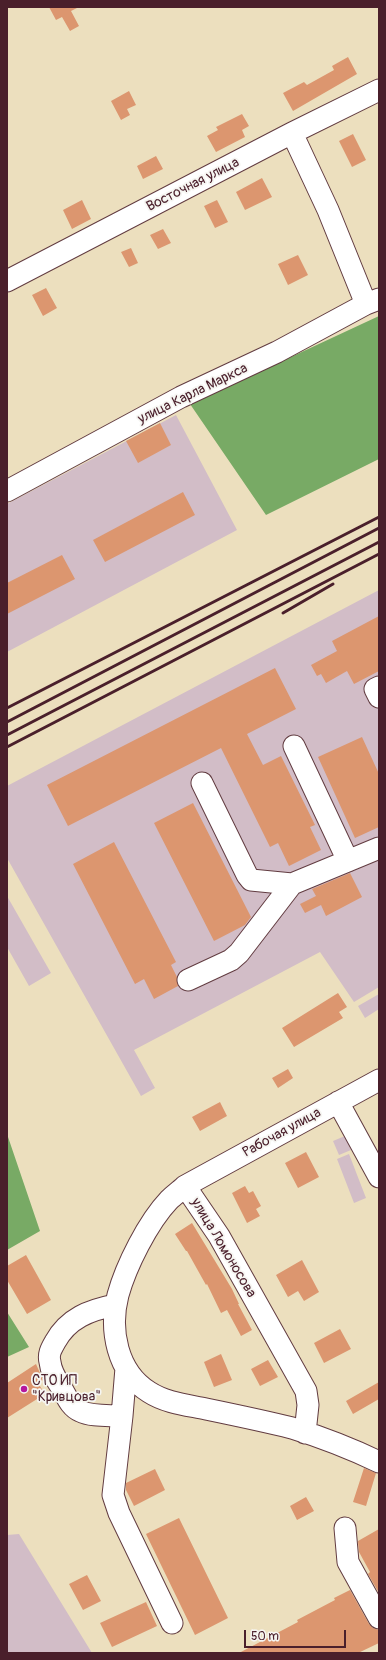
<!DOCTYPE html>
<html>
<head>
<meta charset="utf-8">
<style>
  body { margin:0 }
  #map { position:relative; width:386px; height:1660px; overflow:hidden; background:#ecdfbe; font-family:Pangolin,sans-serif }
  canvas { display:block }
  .frame { position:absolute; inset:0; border:8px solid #4a1f2b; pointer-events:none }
  .scale { position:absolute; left:244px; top:1630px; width:102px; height:18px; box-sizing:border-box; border:2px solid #4a1f2b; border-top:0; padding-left:5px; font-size:12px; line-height:14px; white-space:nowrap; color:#4a1f2b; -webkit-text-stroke:3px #f6f6f2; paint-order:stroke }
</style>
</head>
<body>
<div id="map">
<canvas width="386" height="1660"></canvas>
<div class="frame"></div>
<div class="scale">50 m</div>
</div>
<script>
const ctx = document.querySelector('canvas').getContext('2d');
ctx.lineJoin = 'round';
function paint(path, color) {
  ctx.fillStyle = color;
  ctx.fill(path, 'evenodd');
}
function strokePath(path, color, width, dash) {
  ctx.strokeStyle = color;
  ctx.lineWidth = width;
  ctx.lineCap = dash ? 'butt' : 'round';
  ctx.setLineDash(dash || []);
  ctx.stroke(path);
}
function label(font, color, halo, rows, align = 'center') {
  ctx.font = font + ' Pangolin,sans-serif';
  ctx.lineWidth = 3.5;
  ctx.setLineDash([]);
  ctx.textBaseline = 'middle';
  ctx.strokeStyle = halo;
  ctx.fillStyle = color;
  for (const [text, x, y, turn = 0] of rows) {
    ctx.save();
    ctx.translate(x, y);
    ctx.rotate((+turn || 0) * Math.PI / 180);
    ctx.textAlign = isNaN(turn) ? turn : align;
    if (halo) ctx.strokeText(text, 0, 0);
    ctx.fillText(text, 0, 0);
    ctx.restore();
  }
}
paint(new Path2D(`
  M176,415L237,530L7,652V504Z
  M379,590V987L354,1002L320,952L134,1050L155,1088L141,1096L7,858V786Z
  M7,896L51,973L29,986L7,947Z
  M379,994V1009L365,1018L358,1006Z
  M345,1136L351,1150L339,1155L333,1141Z
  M349,1154L366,1198L354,1203L337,1159Z
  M19,1534L92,1653H7V1535Z`), '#d2bdc7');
paint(new Path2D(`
  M379,316V459L266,515L190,404Z
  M7,1134L40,1231L7,1250Z
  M7,1312L29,1347L7,1357Z`), '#78aa65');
paint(new Path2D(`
  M49,7H79L71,11L79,26L70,31L62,17L56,20Z
  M348,57L357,74L293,111L283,93L304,82L307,85L334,70L332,66Z
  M129,91L136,105L127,109L130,115L121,120L111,101Z
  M242,114L249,126L242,130L245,137L216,152L207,136L218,130L216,127Z
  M353,134L366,160L352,167L339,141Z
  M156,156L163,169L143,179L137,166Z
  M262,178L272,197L245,210L236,192Z
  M82,200L91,219L72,229L63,210Z
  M217,200L228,222L215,228L204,206Z
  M163,229L171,243L158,249L150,235Z
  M131,248L138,263L129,267L121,252Z
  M298,255L308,275L288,285L278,264Z
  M46,288L57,308L43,316L32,295Z
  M160,423L171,445L138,463L126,441Z
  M183,492L195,515L105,562L93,540Z
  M62,555L75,579L7,614V583Z
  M379,616V671L354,684L347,671L326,683L321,674L317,676L311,665L337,651L332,641Z
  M275,668L296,709L247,734L263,765L281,756L315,825L310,827L321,850L289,866L278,843L270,847L221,748L68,826L47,785Z
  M362,737L379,774V827L355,838L318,757Z
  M193,803L251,917L245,925L214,941L154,823Z
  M114,842L176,962L171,965L177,977L178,986L154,999L144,979L135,984L73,864Z
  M350,873L362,897L326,916L321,905L305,913L300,904L316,896L312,889Z
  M338,993L347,1007L339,1012L343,1018L294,1047L282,1028Z
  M288,1069L293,1078L278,1088L272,1078Z
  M220,1102L227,1116L200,1131L192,1117Z
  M306,1152L319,1177L298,1188L285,1163Z
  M245,1186L249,1193L253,1191L261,1206L256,1209L260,1216L247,1223L232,1193Z
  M192,1223L232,1289L239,1304H238L252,1330L241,1336L227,1310L221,1313L207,1284L206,1285L187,1251H186L175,1234Z
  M26,1255L51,1300L27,1314L7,1280V1266Z
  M302,1260L319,1292L304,1301L298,1291L288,1297L276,1275Z
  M340,1329L351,1349L324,1363L314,1343Z
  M221,1354L232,1380L214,1387L204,1362Z
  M268,1360L278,1377L260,1386L251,1369Z
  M36,1364L43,1380L38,1383L45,1394L7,1418V1383Z
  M379,1382V1399L353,1414L346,1401Z
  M364,1468L376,1473L366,1506L353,1502Z
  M155,1469L165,1490L134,1506L126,1490V1483Z
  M306,1497L314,1511L297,1520L290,1506Z
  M179,1518L228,1618L195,1635L146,1534Z
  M379,1529V1593L368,1574L370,1572L359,1552L358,1541Z
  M87,1575L101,1601L83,1610L69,1584Z
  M350,1590L369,1624L373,1628L379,1630V1643L358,1653H239L298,1622L297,1620L335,1600L334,1598Z
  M146,1602L157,1626L112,1647L100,1623Z`), '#dc966f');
const minor = new Path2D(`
  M292,133L328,210L366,304
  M7,281L292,133L379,90
  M7,491L181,397L277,352L366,304L379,299
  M379,687L375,689L379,697
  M294,746L348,861
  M202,783L247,875L251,880L292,884
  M188,980L231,960L239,953L292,884L379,848
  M379,1080L185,1186C180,1191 174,1195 169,1200C148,1222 126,1266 118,1295C109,1330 117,1372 149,1392C166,1403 187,1405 206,1409C235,1415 264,1421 292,1428C321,1437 352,1449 379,1462
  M338,1102L379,1177
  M185,1186L219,1236L306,1391L308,1405L305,1433
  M115,1305C90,1310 68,1318 55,1342C51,1349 48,1354 50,1362C51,1372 56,1379 61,1387C66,1395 70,1407 80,1411C92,1417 109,1415 122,1416L126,1368
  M122,1416L113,1495L119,1513L172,1623
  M345,1528L348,1562L379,1618`);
strokePath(minor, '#623c41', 23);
strokePath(minor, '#fff', 21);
strokePath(new Path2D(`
  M283,613L333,584
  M7,708L379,517
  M7,722L379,528
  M7,735L379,542
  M7,747L379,554`), '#4a1f2b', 3);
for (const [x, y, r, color] of [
  [24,1389,4,"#b5179e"]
]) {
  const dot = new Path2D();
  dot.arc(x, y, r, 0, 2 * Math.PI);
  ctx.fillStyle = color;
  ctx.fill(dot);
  strokePath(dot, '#f6f6f2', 1.5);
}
label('14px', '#4a1f2b', '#f6f6f2', [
  ["Восточная улица",193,185,-27],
  ["улица Карла Маркса",193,394,-26],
  ["Рабочая улица",282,1133,-29],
  ["улица Ломоносова",223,1248,59]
]);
label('14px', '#4a1f2b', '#f6f6f2', [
  ["СТО ИП",32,1381],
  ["\"Кривцова\"",32,1397]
], 'left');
</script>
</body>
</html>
